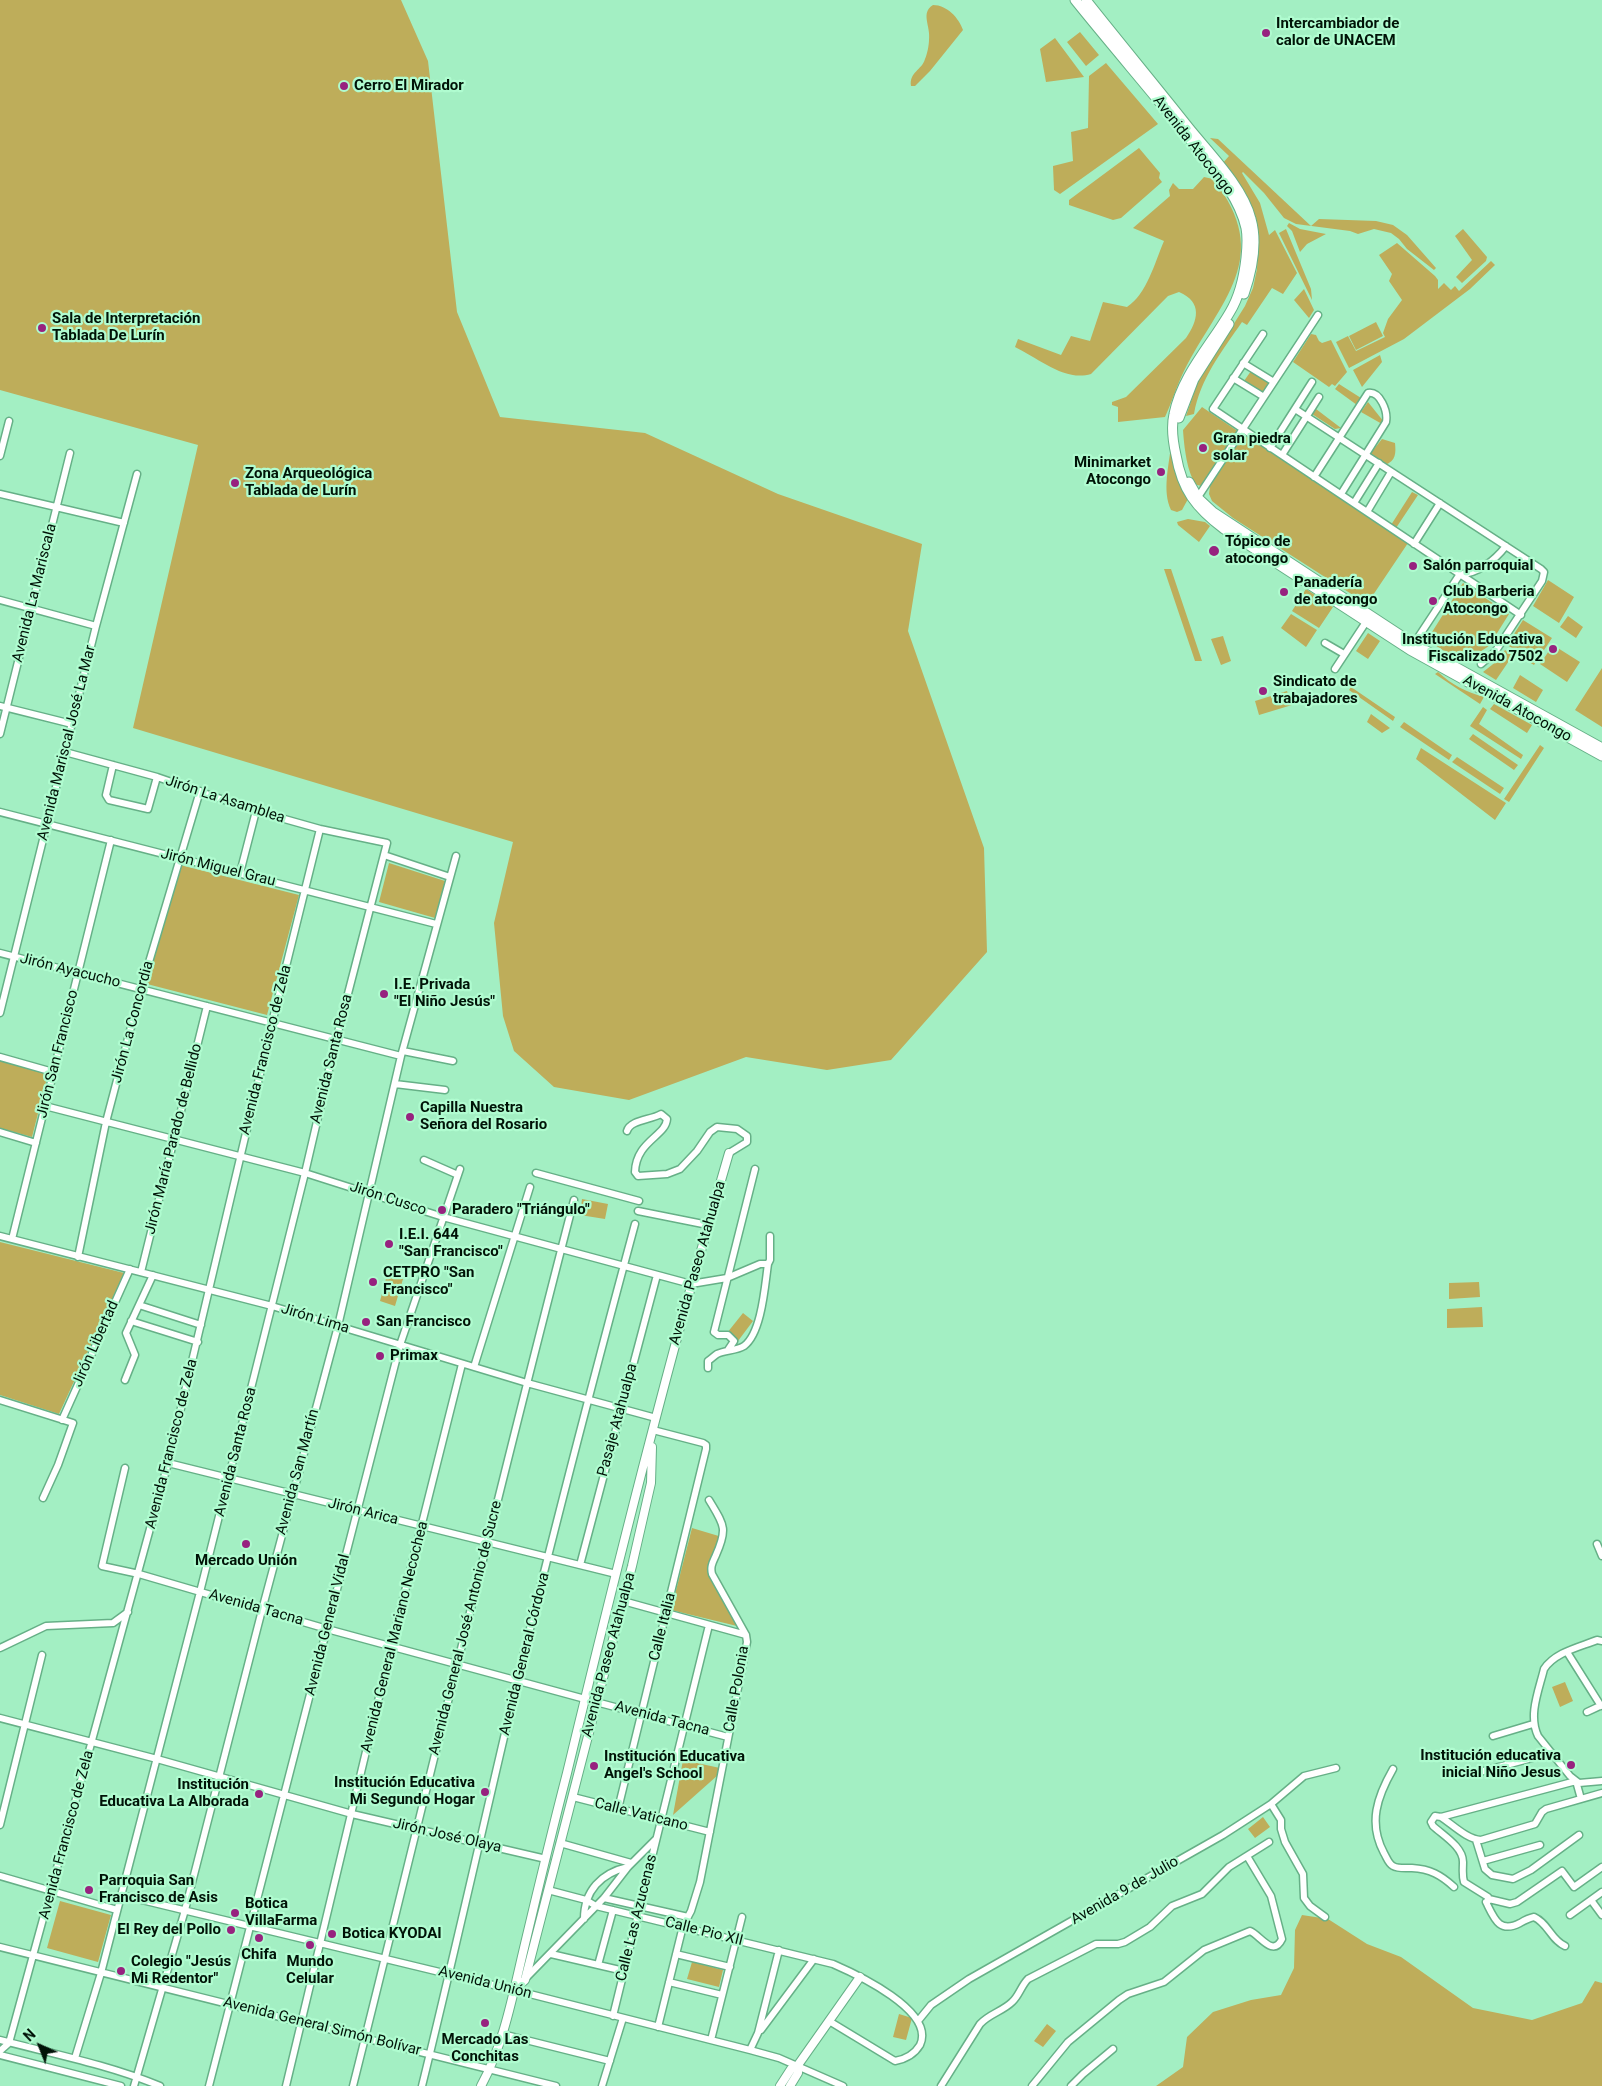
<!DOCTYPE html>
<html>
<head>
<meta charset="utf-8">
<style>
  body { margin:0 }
  #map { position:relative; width:1602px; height:2086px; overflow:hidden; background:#a3efc3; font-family:Roboto,sans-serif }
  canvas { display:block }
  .north { position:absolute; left:15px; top:2021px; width:50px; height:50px; -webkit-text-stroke:4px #b0fcd0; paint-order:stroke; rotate:316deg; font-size:14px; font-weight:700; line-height:20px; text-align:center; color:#001307 }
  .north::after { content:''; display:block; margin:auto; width:18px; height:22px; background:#001307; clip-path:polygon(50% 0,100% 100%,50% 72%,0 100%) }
</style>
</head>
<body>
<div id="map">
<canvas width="1602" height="2086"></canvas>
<div class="north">N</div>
</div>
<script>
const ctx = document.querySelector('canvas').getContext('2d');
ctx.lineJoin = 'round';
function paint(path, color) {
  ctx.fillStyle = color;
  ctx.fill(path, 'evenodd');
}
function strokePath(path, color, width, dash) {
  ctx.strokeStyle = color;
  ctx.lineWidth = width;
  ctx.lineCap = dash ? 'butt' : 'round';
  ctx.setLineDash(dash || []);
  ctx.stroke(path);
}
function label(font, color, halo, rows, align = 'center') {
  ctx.font = font + ' Roboto,sans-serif';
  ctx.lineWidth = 4.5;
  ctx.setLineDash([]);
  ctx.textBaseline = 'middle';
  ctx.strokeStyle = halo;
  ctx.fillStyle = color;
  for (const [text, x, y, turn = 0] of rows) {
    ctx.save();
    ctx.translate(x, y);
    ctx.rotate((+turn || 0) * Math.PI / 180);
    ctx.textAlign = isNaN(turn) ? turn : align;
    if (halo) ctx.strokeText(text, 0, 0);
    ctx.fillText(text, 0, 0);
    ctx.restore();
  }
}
paint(new Path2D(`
  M0,0H401L428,61L457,312L500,417L645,433L778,494L922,544L908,631L984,848L987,952L891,1060L827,1070L746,1057L629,1100L554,1087L514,1051L503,1016L494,923L513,842L133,728L198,445L0,390Z
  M933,5C947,5 959,18 963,30L930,71L915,86H911C909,72 922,70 925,59C927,55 929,45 929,40C931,26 920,13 933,5Z
  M1080,32L1099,55L1086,66L1067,42Z
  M1055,38L1084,77L1046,82L1040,49Z
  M1106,63L1158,124L1060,194L1054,190L1053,166L1073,161L1071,132L1088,128L1089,76Z
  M1210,138L1218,139L1311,226L1319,219L1376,221L1393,225L1407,235L1436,268L1434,270L1407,249L1399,239L1391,233L1374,229L1358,234L1350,231L1296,224L1284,218L1264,193L1243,172L1242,173L1260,203L1269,235L1275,230L1297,273L1283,294L1272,288L1247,325L1242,322C1222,351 1200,379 1194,414L1186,416L1198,381L1245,306L1253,288L1257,269L1258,239L1222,164L1229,156Z
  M1139,148L1160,173L1159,178L1162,182L1121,218L1113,220L1069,205V200Z
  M1204,177L1213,179C1275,258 1220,300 1184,371C1177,385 1172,402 1165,417L1118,422V407L1112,405V402L1126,397L1186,338C1198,321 1203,302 1179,292L1168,296L1091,374C1065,382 1038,358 1015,347L1018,339L1061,355L1071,336L1090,341L1103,302L1127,307C1147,294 1155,262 1164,241L1133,228L1170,196L1169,190L1173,183L1179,189H1193Z
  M1289,223L1300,229L1326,234L1307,244L1300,252L1292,231L1287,226Z
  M1286,229L1311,289L1312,300L1279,233Z
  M1463,229L1487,257L1486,261L1462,283L1456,277L1472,260L1455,236Z
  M1397,243L1435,276L1438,280V289L1444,283L1451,290L1455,286L1459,291L1491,261L1495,265L1470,289L1404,339L1349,368L1336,342L1348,336L1356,351L1385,337L1383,333L1388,319L1402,300L1389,281L1392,274L1379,255Z
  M1304,289L1314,310L1309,318L1294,300Z
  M1376,322L1383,336L1356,350L1349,336Z
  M1311,334L1316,335L1319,341L1322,343L1331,340L1347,372L1335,386L1332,384L1329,387L1293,362Z
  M1380,355L1382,362L1362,387L1353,370Z
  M1251,371L1269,383L1263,393L1244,381Z
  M1339,384L1361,398L1357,405L1335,389Z
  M1368,402L1384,422L1382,424L1361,412Z
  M1202,407L1239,432L1202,486L1197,485C1187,475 1184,445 1183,430Z
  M1316,409L1341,428L1335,429L1312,414Z
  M1244,434L1408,543L1367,604L1233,518L1212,501L1209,494L1210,486Z
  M1382,439L1395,443C1396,453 1396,461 1385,465L1370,454Z
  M1171,445L1188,499L1182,510L1177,512L1171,510C1162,491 1169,466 1171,445Z
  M1412,492L1418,495L1396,528L1391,525Z
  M1188,519L1205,522L1210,526L1199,542L1178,525L1177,522Z
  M1164,569H1171L1202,661H1195Z
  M1548,580L1574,597L1559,623L1533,606Z
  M1463,583L1509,614L1489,646L1472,657L1462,659L1452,656L1427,640Z
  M1306,589L1333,607L1319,628L1292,611Z
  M1291,614L1317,630L1306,647L1281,628Z
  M1568,616L1583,627L1576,638L1560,627Z
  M1523,620L1552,638L1534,665L1516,654L1517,651L1507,645Z
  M1368,633L1380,641L1368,659L1356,651Z
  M1223,636L1231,661L1221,665L1211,639Z
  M1553,645L1580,662L1567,682L1540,664Z
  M1505,650L1513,655L1496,680L1483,672L1497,661Z
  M1602,668V727L1575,710Z
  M1438,672C1452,685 1466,692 1484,697L1480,704L1435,674Z
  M1520,675L1543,690L1536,702L1513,688Z
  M1351,687L1395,717L1393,721L1349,690Z
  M1287,691L1292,705L1259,715L1255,701Z
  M1494,704L1532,725L1527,733L1490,709Z
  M1483,707L1487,710L1479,724L1523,755L1521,759L1470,726Z
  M1371,714L1390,728L1382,733L1367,722Z
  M1404,722L1452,755L1449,760L1400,727Z
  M1473,734L1518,765L1514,770L1469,739Z
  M1540,745L1544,748L1509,802L1504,799Z
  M1421,748L1506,803L1495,820L1416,759Z
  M1457,757L1504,788L1500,794L1452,762Z
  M389,863L445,881L435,918L379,902Z
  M180,865L299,895L267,1015L147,984Z
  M0,1060L48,1074L32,1137L0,1128Z
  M582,1199L608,1204L605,1219L580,1215Z
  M0,1242L124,1273L59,1414L0,1395Z
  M387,1275L403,1279L395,1306L380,1301Z
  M1479,1282L1480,1297L1449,1299V1283Z
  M1482,1307L1483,1327L1447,1328V1309Z
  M743,1313L753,1321L738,1341L727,1333Z
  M692,1528L722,1537L707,1569L737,1626L671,1610Z
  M1565,1682L1573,1701L1560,1707L1552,1687Z
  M683,1760L720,1768L718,1775L673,1815Z
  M1263,1817L1270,1827L1255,1838L1248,1829Z
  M60,1901L111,1915L98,1962L47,1948Z
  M1302,1915L1328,1919L1367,1944L1401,1957L1473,2008L1532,2020L1582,2003L1595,1981L1602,1983V2086H1156L1183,2067L1187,2037L1213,2012L1251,2000L1281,1995L1294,1968L1295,1930Z
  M692,1962L723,1970L719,1987L687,1979Z
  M899,2014L912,2018L906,2040L893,2037Z
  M1047,2024L1056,2031L1043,2047L1034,2041Z`), '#bead5a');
const minor = new Path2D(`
  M1263,334L1213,409L1521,615
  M1243,363L1274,382
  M1233,378L1264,397
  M1295,409L1541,569L1544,572L1542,581L1495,652L1481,664
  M1270,448L1312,382
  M1282,455L1319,397
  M0,456L9,421
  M1314,477L1368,393C1380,391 1388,411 1386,422L1341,494
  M0,494L124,523
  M1196,500L1318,315
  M1354,503L1379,463
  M1367,512L1391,472
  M1414,544L1440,503
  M0,600L96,626
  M1419,636L1460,574C1478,574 1495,560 1506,546
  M1325,643L1344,654
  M1335,669L1366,622
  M0,706L72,724
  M0,734L70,453
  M65,752L157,777L256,811L320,829L387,843L336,1040L305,1173L200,1592L101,1973L75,2058
  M113,765L106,795L109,800L148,809L157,777
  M0,812L436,924
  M384,855L450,877
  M240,873L256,811
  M0,953L401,1056
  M0,1013L96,626L137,474
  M403,1051L453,1061
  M0,1057L53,1072
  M395,1084L445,1090
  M45,1106L305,1173L443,1217L691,1284L727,1278L760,1264H768C765,1284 762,1333 744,1346C736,1351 725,1350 717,1354C714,1356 711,1359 708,1361V1368
  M627,1131C630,1120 651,1120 661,1114L667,1119C666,1136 636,1141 635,1172L638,1176L667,1174L680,1169L697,1151L710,1132L717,1127L737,1129L747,1136V1142L729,1153
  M0,1132L36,1143
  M424,1160L458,1175
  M536,1173L639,1201
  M638,1211L708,1225
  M0,1236L272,1306L527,1383L656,1418
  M12,1239L111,840
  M78,1257L106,1122L141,989L200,791
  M768,1264L770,1260V1236
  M141,1272L207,1006
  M139,1305L201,1325
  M131,1321L198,1342
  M728,1350L734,1341L728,1335H718L714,1332L755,1169
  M474,1367L530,1187
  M125,1380L135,1355L126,1333L153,1275
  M0,1400L73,1423L58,1465L43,1498
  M62,1420L130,1269
  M168,1463L616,1574
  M125,1468L102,1566L139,1574L327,1629L585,1699
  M1597,1544L1602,1556
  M580,1565L657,1275
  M623,1601L746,1635
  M1602,1641L1597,1640C1580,1647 1555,1652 1544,1669C1539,1690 1528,1715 1538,1736L1570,1776L1579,1783L1602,1781
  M0,1648L46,1626L113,1623L128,1612
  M1567,1652L1601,1706
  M596,1702L728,1737
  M1587,1712L1602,1705
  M0,1718L157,1759L352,1814L546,1859
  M1493,1736L1533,1724
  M1393,1769C1377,1797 1368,1823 1384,1853C1387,1858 1388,1863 1393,1866C1398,1869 1406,1868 1412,1868C1430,1869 1441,1875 1454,1887
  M1476,1773L1551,1753
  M573,1797L710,1832
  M1271,1804L1281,1820V1829L1285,1842L1303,1874L1304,1898L1310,1906L1325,1917
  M618,1809L706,1449V1445L703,1443L653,1430
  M1441,1817C1453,1825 1468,1840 1481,1840L1535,1824L1542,1812L1546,1809L1602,1793
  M0,1825L42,1655
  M1476,1840L1485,1869L1492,1875L1513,1879L1531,1870L1579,1835
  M560,1843L631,1863
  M1483,1861L1540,1845
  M0,1876L117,1910
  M548,1890L586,1900L596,1906L833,1964C856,1974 936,2011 920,2045C914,2055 906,2059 895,2061L829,2021
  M121,1895L514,1990L750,2050L779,2058L843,2086
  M604,1898L688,1917
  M1489,1899L1510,1904L1517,1902L1562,1871L1574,1887L1602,1867
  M1591,1900L1602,1915
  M1570,1915L1602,1892
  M584,1919C584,1891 601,1873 628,1867
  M1565,1946C1551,1940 1548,1923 1534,1917C1529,1918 1525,1920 1520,1923C1499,1934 1494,1918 1486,1902L1488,1901V1897L1464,1882C1462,1875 1463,1870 1463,1862C1463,1847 1444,1836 1433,1826L1431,1822L1435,1816L1441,1817L1576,1781L1581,1799
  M0,1947L556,2086
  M551,1954L624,1971
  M676,1954L730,1967
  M598,1965L613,1910
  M525,1979L604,1898L628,1867L656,1839
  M669,1982L722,1995
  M613,2016L709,1625
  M918,2021L931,2005L969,1979L1223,1835L1271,1804L1304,1776L1336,1768
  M658,2027L683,1926L691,1911L700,1882L747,1642L746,1635L712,1574C710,1566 713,1562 716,1555C728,1528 724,1525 709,1500
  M761,2030L814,1959
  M502,2034L610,2061
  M0,2040C54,2054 109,2065 160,2086
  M711,2040L742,1917
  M750,2050L758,2033L779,1950
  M0,2051L9,2043L168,1463L272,1023L320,829
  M0,2055L121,2086
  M134,2086L185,1910L262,1610L338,1326L401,1056L456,856
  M209,2086L400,1345L460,1169
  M286,2086L391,1647L462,1364
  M353,2086C427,1791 497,1495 574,1200
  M422,2086C455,1952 485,1817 517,1682C554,1529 594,1376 635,1224
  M602,2086L623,2018
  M941,2086L980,2024C989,2014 1003,2011 1012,2002C1019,1996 1021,1986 1028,1979L1096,1944H1118L1125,1942L1150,1927L1172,1906L1202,1894L1229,1867L1269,1842
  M1032,2086L1068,2042L1119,2000L1128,1994L1164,1982L1204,1950L1250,1931C1260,1935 1273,1958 1282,1939L1271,1896L1247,1856
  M1071,2086L1083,2074L1113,2049`);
const tertiary = new Path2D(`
  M514,1990L525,1980L632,1566L651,1483L652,1447
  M798,2065L860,1977
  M481,2086C504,2044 513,1994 524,1948C538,1889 552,1831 567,1773C617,1566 669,1358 729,1153
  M780,2086L791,2069L798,2065V2073L790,2086`);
const secondary = new Path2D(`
  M1075,0C1112,46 1151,91 1188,137C1210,165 1238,193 1246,228C1248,238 1247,248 1246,258C1244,276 1239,297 1230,312C1211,345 1182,375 1174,414C1171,427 1173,442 1176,455C1182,490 1196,508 1224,529L1410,650L1602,756
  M1086,0C1120,43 1155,85 1189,128C1210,154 1243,187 1251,219C1258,244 1252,271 1244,294
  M1179,418L1194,379L1229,324
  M1189,482L1198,498L1213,512L1414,644L1602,748`);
strokePath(minor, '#66b087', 9);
strokePath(tertiary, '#66b087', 10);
strokePath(secondary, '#66b087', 11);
strokePath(minor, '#fff', 6);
strokePath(tertiary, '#fff', 8);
strokePath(secondary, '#fff', 9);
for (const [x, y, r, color] of [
  [1266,33,5,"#97227f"],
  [344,86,5,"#97227f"],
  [42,328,5,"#97227f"],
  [1203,448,5,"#97227f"],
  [1161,472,5,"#97227f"],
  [235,483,5,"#97227f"],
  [1214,551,6,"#97227f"],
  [1413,566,5,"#97227f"],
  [1284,592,5,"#97227f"],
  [1433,601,5,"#97227f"],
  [1553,649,5,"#97227f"],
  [1263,691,5,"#97227f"],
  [384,994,5,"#97227f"],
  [410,1117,5,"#97227f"],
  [442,1210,5,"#97227f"],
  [389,1244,5,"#97227f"],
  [373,1282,5,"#97227f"],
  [366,1322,5,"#97227f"],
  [380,1356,5,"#97227f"],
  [246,1544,5,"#97227f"],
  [1571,1765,5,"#97227f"],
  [594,1766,5,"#97227f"],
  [485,1792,5,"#97227f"],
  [259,1794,5,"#97227f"],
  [89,1890,5,"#97227f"],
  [235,1913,5,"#97227f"],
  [231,1930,5,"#97227f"],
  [332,1934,5,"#97227f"],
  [259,1938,5,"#97227f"],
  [310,1945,5,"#97227f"],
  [121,1971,5,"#97227f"],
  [485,2023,5,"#97227f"]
]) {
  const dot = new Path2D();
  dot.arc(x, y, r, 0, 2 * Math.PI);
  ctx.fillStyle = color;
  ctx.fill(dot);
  strokePath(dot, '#b0fcd0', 2);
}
label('bold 15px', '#001307', '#b0fcd0', [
  ["Intercambiador de",1276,24],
  ["calor de UNACEM",1276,41],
  ["Cerro El Mirador",354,86],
  ["Sala de Interpretación",52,319],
  ["Tablada De Lurín",52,336],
  ["Gran piedra",1213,439],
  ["solar",1213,456],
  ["Minimarket",1151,463,"right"],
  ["Atocongo",1151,480,"right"],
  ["Zona Arqueológica",245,474],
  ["Tablada de Lurín",245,491],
  ["Tópico de",1225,542],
  ["atocongo",1225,559],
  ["Salón parroquial",1423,566],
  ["Panadería",1294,583],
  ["de atocongo",1294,600],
  ["Club Barberia",1443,592],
  ["Atocongo",1443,609],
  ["Institución Educativa",1543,640,"right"],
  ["Fiscalizado 7502",1543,657,"right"],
  ["Sindicato de",1273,682],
  ["trabajadores",1273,699],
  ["I.E. Privada",394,985],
  ["\"El Niño Jesús\"",394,1002],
  ["Capilla Nuestra",420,1108],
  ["Señora del Rosario",420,1125],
  ["Paradero \"Triángulo\"",452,1210],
  ["I.E.I. 644",399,1235],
  ["\"San Francisco\"",399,1252],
  ["CETPRO \"San",383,1273],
  ["Francisco\"",383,1290],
  ["San Francisco",376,1322],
  ["Primax",390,1356],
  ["Mercado Unión",246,1561,"center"],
  ["Institución educativa",1561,1756,"right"],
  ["inicial Niño Jesus",1561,1773,"right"],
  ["Institución Educativa",604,1757],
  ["Angel's School",604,1774],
  ["Institución Educativa",475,1783,"right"],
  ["Mi Segundo Hogar",475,1800,"right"],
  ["Institución",249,1785,"right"],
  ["Educativa La Alborada",249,1802,"right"],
  ["Parroquia San",99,1881],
  ["Francisco de Asis",99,1898],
  ["Botica",245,1904],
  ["VillaFarma",245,1921],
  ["El Rey del Pollo",221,1930,"right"],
  ["Botica KYODAI",342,1934],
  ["Chifa",259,1955,"center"],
  ["Colegio \"Jesús",131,1962],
  ["Mi Redentor\"",131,1979],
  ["Mundo",310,1962,"center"],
  ["Celular",310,1979,"center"],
  ["Mercado Las",485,2040,"center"],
  ["Conchitas",485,2057,"center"]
], 'left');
label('15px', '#001307', '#b0fcd0', [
  ["Avenida Atocongo",1193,146,52],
  ["Avenida La Mariscala",35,593,-76],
  ["Avenida Atocongo",1517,709,29],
  ["Avenida Mariscal José La Mar",67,743,-76],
  ["Jirón La Asamblea",225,800,18],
  ["Jirón Miguel Grau",218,868,14],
  ["Jirón Ayacucho",70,971,14],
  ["Jirón La Concordia",133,1022,-75],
  ["Avenida Francisco de Zela",266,1050,-76],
  ["Jirón San Francisco",58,1054,-76],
  ["Avenida Santa Rosa",332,1059,-76],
  ["Jirón María Parado de Bellido",174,1139,-76],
  ["Jirón Cusco",388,1199,18],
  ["Avenida Paseo Atahualpa",698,1263,-74],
  ["Jirón Lima",315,1319,17],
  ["Jirón Libertad",96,1344,-66],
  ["Pasaje Atahualpa",618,1420,-75],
  ["Avenida Francisco de Zela",172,1444,-76],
  ["Avenida Santa Rosa",236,1452,-76],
  ["Avenida San Martín",298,1472,-75],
  ["Jirón Arica",363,1512,14],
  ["Avenida Tacna",256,1608,16],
  ["Avenida General Vidal",328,1625,-76],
  ["Calle Italia",663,1627,-76],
  ["Avenida General José Antonio de Sucre",466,1628,-76],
  ["Avenida General Mariano Necochea",395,1637,-76],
  ["Avenida General Córdova",525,1654,-76],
  ["Avenida Paseo Atahualpa",609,1655,-75],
  ["Calle Polonia",737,1689,-80],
  ["Avenida Tacna",662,1719,15],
  ["Calle Vaticano",641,1815,14],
  ["Avenida Francisco de Zela",67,1835,-75],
  ["Jirón José Olaya",447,1836,13],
  ["Avenida 9 de Julio",1125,1891,-30],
  ["Calle Las Azucenas",637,1918,-76],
  ["Calle Pio XII",704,1932,14],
  ["Avenida Unión",485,1983,14],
  ["Avenida General Simón Bolívar",322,2027,14]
]);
</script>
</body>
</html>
